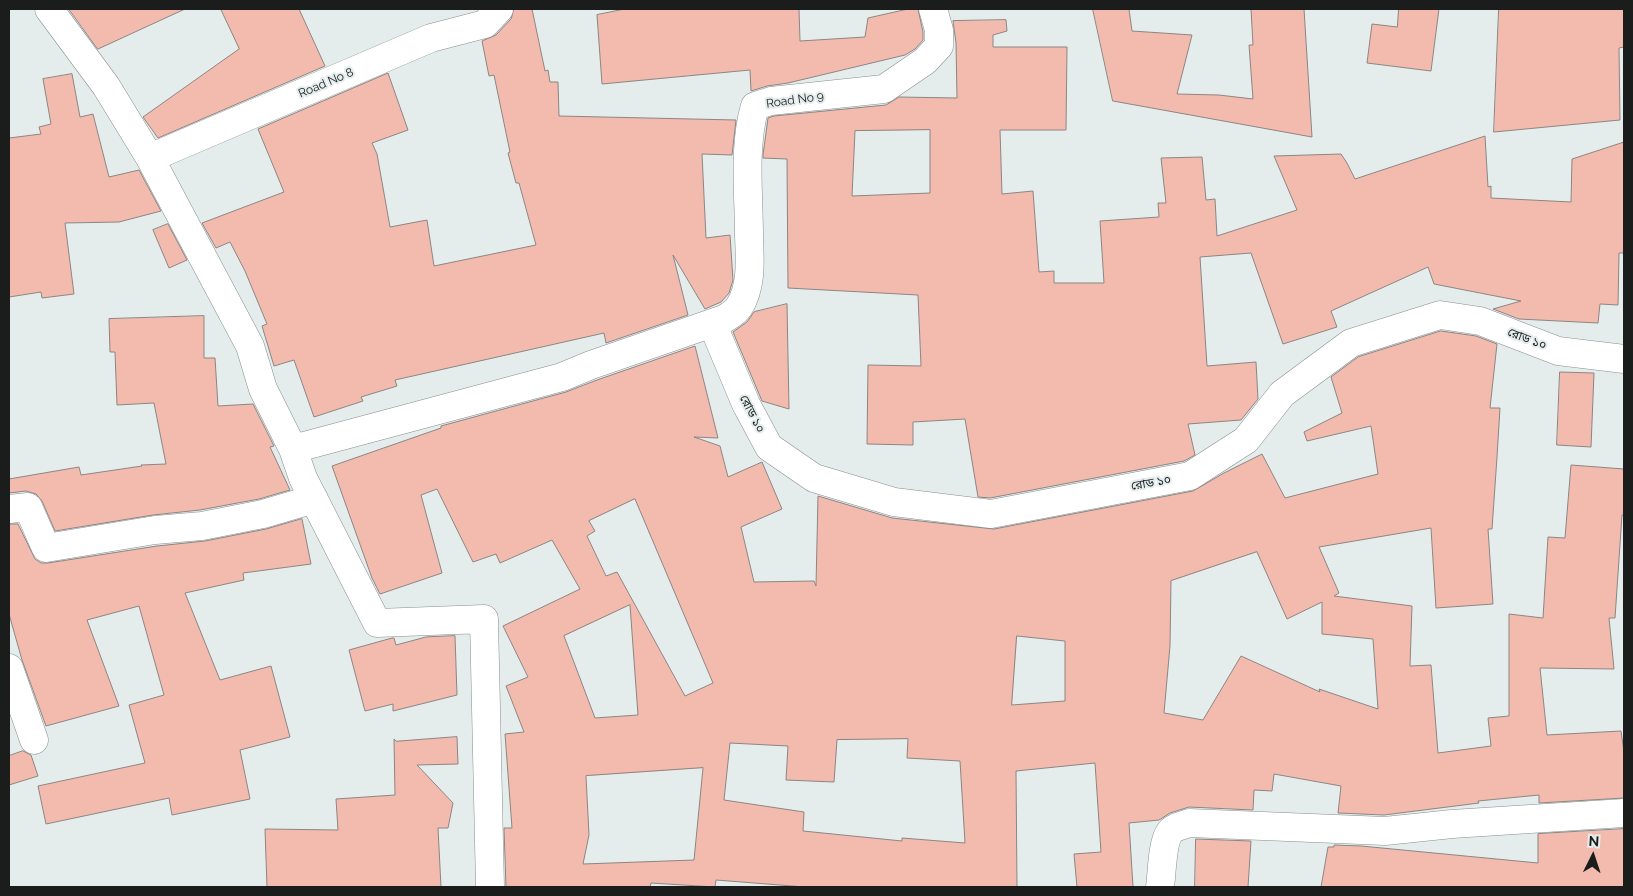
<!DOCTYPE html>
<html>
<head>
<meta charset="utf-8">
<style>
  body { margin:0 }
  #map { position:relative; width:1633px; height:896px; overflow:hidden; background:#e4ecec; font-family:Raleway,sans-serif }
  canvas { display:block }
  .frame { position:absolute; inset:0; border:10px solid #1b1d1d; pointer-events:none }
  .north { position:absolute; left:1568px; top:831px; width:50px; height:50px; -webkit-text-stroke:4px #e4ecec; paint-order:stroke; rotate:4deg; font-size:14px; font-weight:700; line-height:20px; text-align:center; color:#1b1d1d }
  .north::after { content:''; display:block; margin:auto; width:18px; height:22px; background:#1b1d1d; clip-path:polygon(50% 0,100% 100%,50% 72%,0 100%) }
</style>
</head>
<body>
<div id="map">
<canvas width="1633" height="896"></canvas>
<div class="frame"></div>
<div class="north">N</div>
</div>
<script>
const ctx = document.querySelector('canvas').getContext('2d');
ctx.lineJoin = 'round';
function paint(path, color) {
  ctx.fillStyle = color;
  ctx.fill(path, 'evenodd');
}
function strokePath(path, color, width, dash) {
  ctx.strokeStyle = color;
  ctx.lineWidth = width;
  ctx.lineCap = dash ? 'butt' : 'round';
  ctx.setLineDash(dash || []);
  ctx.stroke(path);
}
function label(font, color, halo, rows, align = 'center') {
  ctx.font = font + ' Raleway,"Noto Sans Bengali",sans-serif';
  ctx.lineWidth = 4;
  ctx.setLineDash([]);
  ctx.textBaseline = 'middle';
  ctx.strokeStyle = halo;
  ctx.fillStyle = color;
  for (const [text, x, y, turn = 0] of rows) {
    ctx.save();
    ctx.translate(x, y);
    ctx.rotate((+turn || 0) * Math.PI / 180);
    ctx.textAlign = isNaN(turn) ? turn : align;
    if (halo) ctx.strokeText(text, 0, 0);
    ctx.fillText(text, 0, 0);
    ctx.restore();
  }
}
const building = new Path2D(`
  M69,9H185L98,49Z
  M221,9H299L325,66L158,138L143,117L239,49Z
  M514,9H532L545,71L548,70L550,82H558L559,116L736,120L732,155L702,154L706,238L730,235L733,280L729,293L721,302L705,309L673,255L688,315L606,343L604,333L395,380L397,386L361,397L363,401L314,417L294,360L274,366L262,326L267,324L245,271L230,242L216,248L202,223L284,192L258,129L388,73L408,130L372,143L377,154L390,227L427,220L434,266L536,245L519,183H516L508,153L510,152L494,75L489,76L482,41L496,35L511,19Z
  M625,9H799L800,41L865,37L868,18L908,9H918L923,32V40L915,49L905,55L788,83L767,86L751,91L750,70L602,84L597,15Z
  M1093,9H1129L1132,31L1192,35L1177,94L1219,95L1253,99L1249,45H1253L1251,9H1304L1312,137L1113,101Z
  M1399,9H1439L1431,71L1367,63L1372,24L1397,27Z
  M1499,9H1624V47L1619,48L1620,120L1494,132Z
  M1006,20L1007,31L993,35V47H1067L1066,130H1000L1002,194L1033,191L1039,272L1054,271V283H1104L1100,221L1159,217L1158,203H1166L1161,158L1202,157L1206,200L1215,199L1217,236L1297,210L1274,156L1341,154L1347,163L1355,179L1485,136L1488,187L1491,186V198L1571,202L1572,159L1624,142V253H1619L1618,305L1600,304L1598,323L1519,319L1493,309L1521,301L1434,284L1428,267L1331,311L1337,327L1283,344L1251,253L1200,257L1207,366L1256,362L1258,399L1241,420L1188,424L1195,455L1184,461L990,498L978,497L965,419L913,422V445L867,444L868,365L921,366L918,295L788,288L787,159L763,158V155L768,118L774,116L886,105L899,97L957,98L956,43L953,21ZM930,130V193L852,196L855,131Z
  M72,74L80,117L93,114L109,177L139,170L161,211L119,222L65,223L74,294L42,298L41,292L9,297V138L41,134L39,127L51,124L43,79Z
  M168,224L187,260L169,268L153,230Z
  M787,304L789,409L762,401L733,332L747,322L754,312Z
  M204,316V358H215L218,406L253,404L274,446L270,447L290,490L259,499L200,510L153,515L55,531L42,501L36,494L26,491L9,493V479L79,467L81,475L142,466L141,465L166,464L154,403L117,405L115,352H110L109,319Z
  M1441,331L1476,336L1497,344L1490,408H1500L1497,457L1492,529H1488L1493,604L1436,608L1431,528L1319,547L1339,593L1334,596L1412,606L1410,666L1431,665L1438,753L1491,746L1488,718L1509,716V614L1543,618L1548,537L1565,538L1571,465L1624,469V515H1622L1615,618H1609L1614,669L1540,668L1547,735L1621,731L1624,752V798L1539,803V795L1478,801L1479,803L1384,815L1338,813L1341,786L1274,774L1272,791L1254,790L1253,810L1189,807L1170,813L1159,820L1129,823L1133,887H1077L1074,854L1101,852L1095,763L1016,771L1017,887H805L716,880L715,887L651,883L650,887H506L504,828H512L505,734L524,732L506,686L528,677L503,626L580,589L552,540L500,563L496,554L473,562L437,489L421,495L442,573L380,594L372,578L332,466L441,428V426L566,392L597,380L695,346L718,438L694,437L720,446L728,477L762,462L782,509L741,527L754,582L814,581L816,586L818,496L892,518L994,529L1193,491L1224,473L1262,454L1285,498L1378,474L1371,426L1307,441L1304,432L1342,413L1331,377L1358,357ZM635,499L713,683L685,696L617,572L606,576L587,536L595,531L589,521ZM1257,552L1287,619L1322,602V634L1373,639L1378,709L1319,689L1320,692L1241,656L1203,720L1164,713L1170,646L1171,581ZM630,605L638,715L595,718L564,636ZM1017,636L1065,641V701L1012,705ZM908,739L907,758L960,761L965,843L902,838V841L803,831L804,812L724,800L730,743L788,746L786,780L834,782L837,740ZM703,768L694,860L583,864L589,835L586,776Z
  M1560,372L1594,373L1591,447L1557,445Z
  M302,519L311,564L243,573L244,580L185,593L220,680L271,666L290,737L240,750L250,799L172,815L169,798L46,824L38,786L145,763L129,705L164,695L139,606L87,620L119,706L46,726L22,660L9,614V524H18L35,559L41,563H48L157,546L205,541L266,529Z
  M455,636L457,695L393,711V704L365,711L349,650L392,638H394L396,645L426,637Z
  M457,737L458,764L417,765L453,803L448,828H438L441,887H267L265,829L338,830L336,799L395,795L394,739L396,741Z
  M23,751L31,755L38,776L9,785V756Z
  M1624,829V887H1321L1328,847H1334V845L1361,846L1538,863V834Z
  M1196,839L1251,841L1248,887H1195Z`);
paint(building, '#f3bbae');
strokePath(building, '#8c8583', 1);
const street = new Path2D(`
  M49,9L106,86L150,158L250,346L263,389L293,449L303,478L377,623L484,619L490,887
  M150,158L431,38L485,24L499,9
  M712,323L746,404L769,447L814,478L894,502L991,514L1190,476L1246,440L1282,394L1351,343L1440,315L1480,321L1558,351L1624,359
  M293,449L562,377L591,365L724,319C729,316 736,312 739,307C752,287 750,260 749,236C749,194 743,147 755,106L771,101L884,89L925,61L939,46V30L933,9
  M9,509L28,507L46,548L155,530L202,526L263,514L314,499
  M9,668L34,740
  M1160,887C1162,874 1162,842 1170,832C1174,827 1183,825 1189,823L1385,831L1452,824L1624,813`);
strokePath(street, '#888f8f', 29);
strokePath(street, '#fff', 28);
label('12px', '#1b1d1d', '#e4ecec', [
  ["Road No 8",326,83,-23],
  ["Road No 9",795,100,-8],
  ["রোড ১০",1527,339,21],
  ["রোড ১০",752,414,63],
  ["রোড ১০",1151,483,-10]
]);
</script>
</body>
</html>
